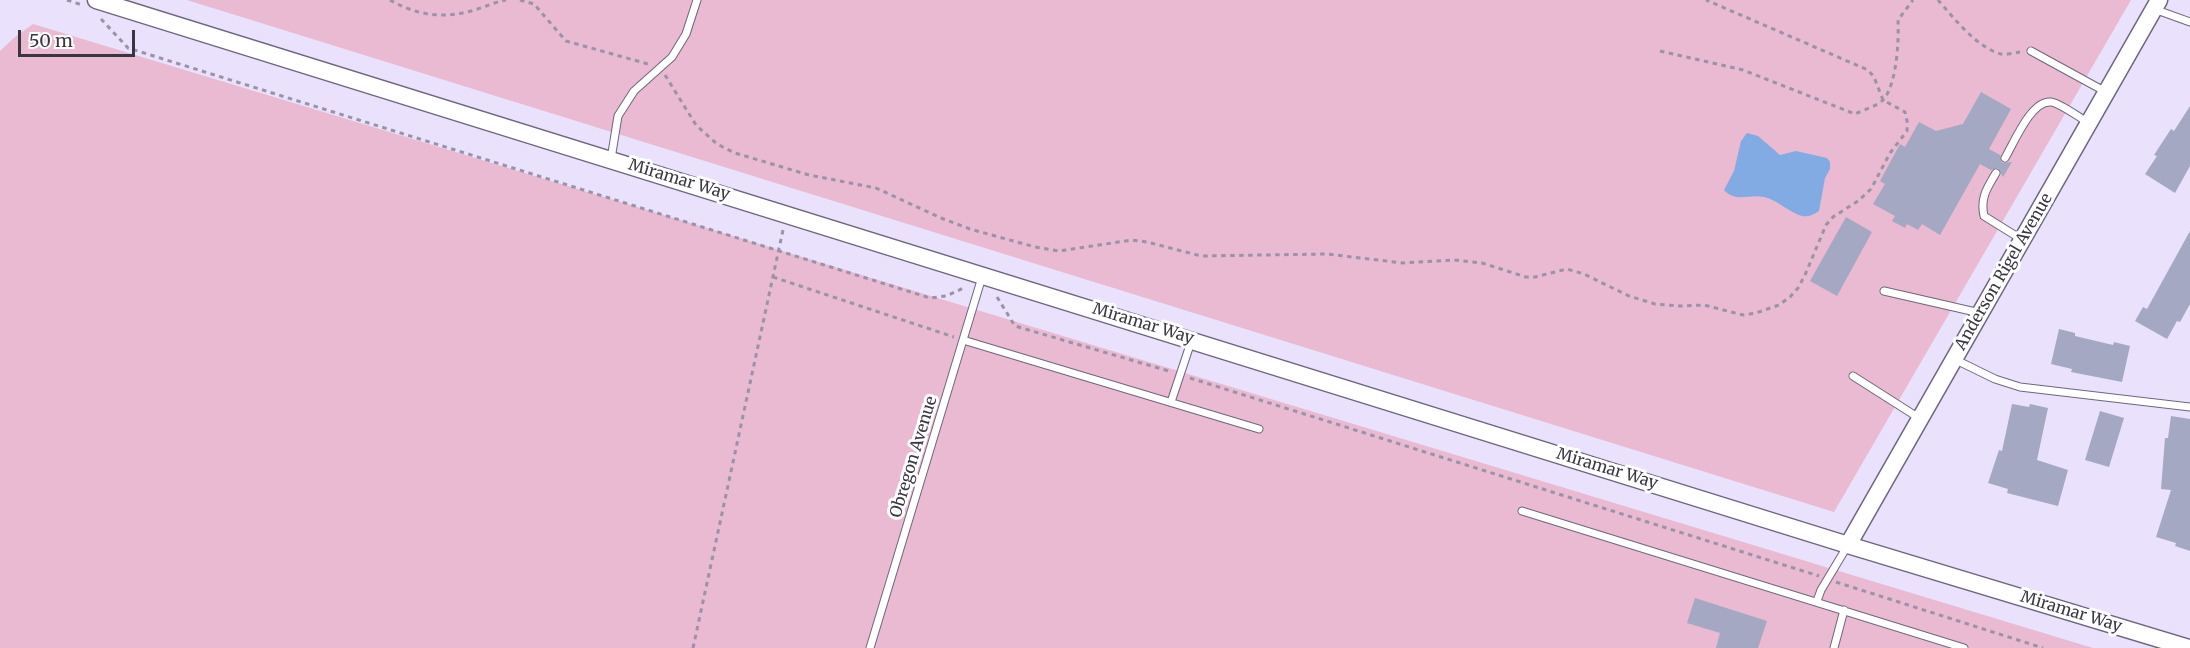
<!DOCTYPE html>
<html>
<head>
<meta charset="utf-8">
<style>
  body { margin:0 }
  #map { position:relative; width:2190px; height:648px; overflow:hidden; background:#eae1fc; font-family:Merriweather,serif }
  canvas { display:block }
  .scale { position:absolute; left:18px; top:30px; width:117px; height:27px; box-sizing:border-box; border:3px solid #3a3641; border-top:0; padding-left:8px; font-size:18px; line-height:21px; white-space:nowrap; color:#3a3641; -webkit-text-stroke:4px #fff; paint-order:stroke }
</style>
</head>
<body>
<div id="map">
<canvas width="2190" height="648"></canvas>
<div class="scale">50 m</div>
</div>
<script>
const ctx = document.querySelector('canvas').getContext('2d');
ctx.lineJoin = 'round';
function paint(path, color) {
  ctx.fillStyle = color;
  ctx.fill(path, 'evenodd');
}
function strokePath(path, color, width, dash) {
  ctx.strokeStyle = color;
  ctx.lineWidth = width;
  ctx.lineCap = dash ? 'butt' : 'round';
  ctx.setLineDash(dash || []);
  ctx.stroke(path);
}
function label(font, color, halo, rows, align = 'center') {
  ctx.font = font + ' Merriweather,serif';
  ctx.lineWidth = 6;
  ctx.setLineDash([]);
  ctx.textBaseline = 'middle';
  ctx.strokeStyle = halo;
  ctx.fillStyle = color;
  for (const [text, x, y, turn = 0] of rows) {
    ctx.save();
    ctx.translate(x, y);
    ctx.rotate((+turn || 0) * Math.PI / 180);
    ctx.textAlign = isNaN(turn) ? turn : align;
    if (halo) ctx.strokeText(text, 0, 0);
    ctx.fillText(text, 0, 0);
    ctx.restore();
  }
}
paint(new Path2D(`
  M187,0H2131L1834,512Z
  M33,24L2093,648H0V51L15,37Z`), '#e9bad1');
paint(new Path2D(`
  M1747,133L1758,136L1780,155L1796,151L1827,158L1830,162V169L1825,178L1819,211C1813,215 1809,217 1802,216C1788,212 1778,200 1764,197C1749,194 1736,203 1724,190L1734,171L1741,141Z`), '#81abe2');
paint(new Path2D(`
  M1981,92L2011,109L1989,149L2000,155L2002,163L2012,162L2003,177L1998,168L1991,170L1980,164L1940,235L1922,224L1918,230L1907,224L1905,228L1892,221L1895,216L1873,204L1885,184L1880,181L1900,144L1905,147L1919,122L1936,131L1963,124Z
  M2190,106V166L2175,193L2145,174L2157,156L2154,155L2171,129L2174,131Z
  M1846,217L1872,232L1837,296L1810,281Z
  M2190,231V304L2180,322L2177,321L2167,339L2135,321L2143,307L2147,309Z
  M2059,329L2075,333V336L2113,345L2114,342L2130,346L2122,382L2071,372L2072,369L2051,364Z
  M2012,404L2029,407L2030,404L2048,408L2037,460L2068,470L2058,506L2007,493L2008,489L1988,483L1999,450L2002,451Z
  M2100,411L2124,418L2109,467L2085,460Z
  M2171,416L2190,419V551L2175,546L2176,543L2156,537L2171,490L2161,489L2165,438H2168Z
  M1695,598L1767,621L1758,648H1716L1720,633L1687,623Z`), '#a4a8c2');
const service = new Path2D(`
  M2154,9L2190,22
  M2031,51L2106,92
  M2005,158C2014,143 2031,100 2051,102C2060,103 2080,118 2089,123
  M611,159L618,116L634,91L672,57L686,34L697,0
  M1996,173C1987,188 1980,198 1984,216L2021,239
  M1884,291L1980,313
  M963,340L1259,429
  M1954,359L1995,379L2020,387L2190,407
  M1853,376L1919,418
  M1171,402L1191,342
  M1522,511L1964,648
  M1817,601L1821,590L1848,545
  M870,648L982,277
  M1834,648L1844,610`);
const tertiary = new Path2D(`
  M96,0L1848,545L2189,648
  M1848,545L2159,0`);
strokePath(service, '#6e667d', 9);
strokePath(tertiary, '#6e667d', 19);
strokePath(new Path2D(`
  M67,0L82,5
  M390,0C416,15 442,19 471,11C483,8 494,2 506,0
  M520,0L534,4L566,41L648,64
  M1938,0C1953,17 1977,48 2001,54C2006,55 2014,53 2020,52
  M101,19L128,48L930,298L946,296L966,287
  M1660,51L1743,70L1855,114C1863,110 1878,106 1884,99C1897,82 1899,40 1898,20L1913,0
  M665,75L696,125L717,144L735,153L809,175L876,188L941,218L970,229L1035,247L1059,251L1132,240L1147,242L1201,256L1327,254L1403,263L1454,260L1482,263L1526,277H1535L1567,269L1584,274L1629,296L1655,304L1680,306L1704,305L1743,315L1756,313L1779,305L1790,297L1798,288L1805,275L1826,225L1833,217L1858,201L1871,189L1890,153L1907,131V121L1905,112L1883,100L1874,77L1868,70L1706,0
  M773,277L954,337
  M997,297L1015,326L1172,372
  M1190,378L1819,576
  M1836,582L2043,648
  M693,648L783,230`), '#9a93a7', 3, [4.5, 4.5]);
strokePath(service, '#fff', 7);
strokePath(tertiary, '#fff', 16);
label('16px', '#3a3641', '#fff', [
  ["Miramar Way",679,180,17],
  ["Anderson Rigel Avenue",2004,272,-60],
  ["Miramar Way",1143,324,17],
  ["Obregon Avenue",914,457,-73],
  ["Miramar Way",1607,469,17],
  ["Miramar Way",2071,612,17]
]);
</script>
</body>
</html>
